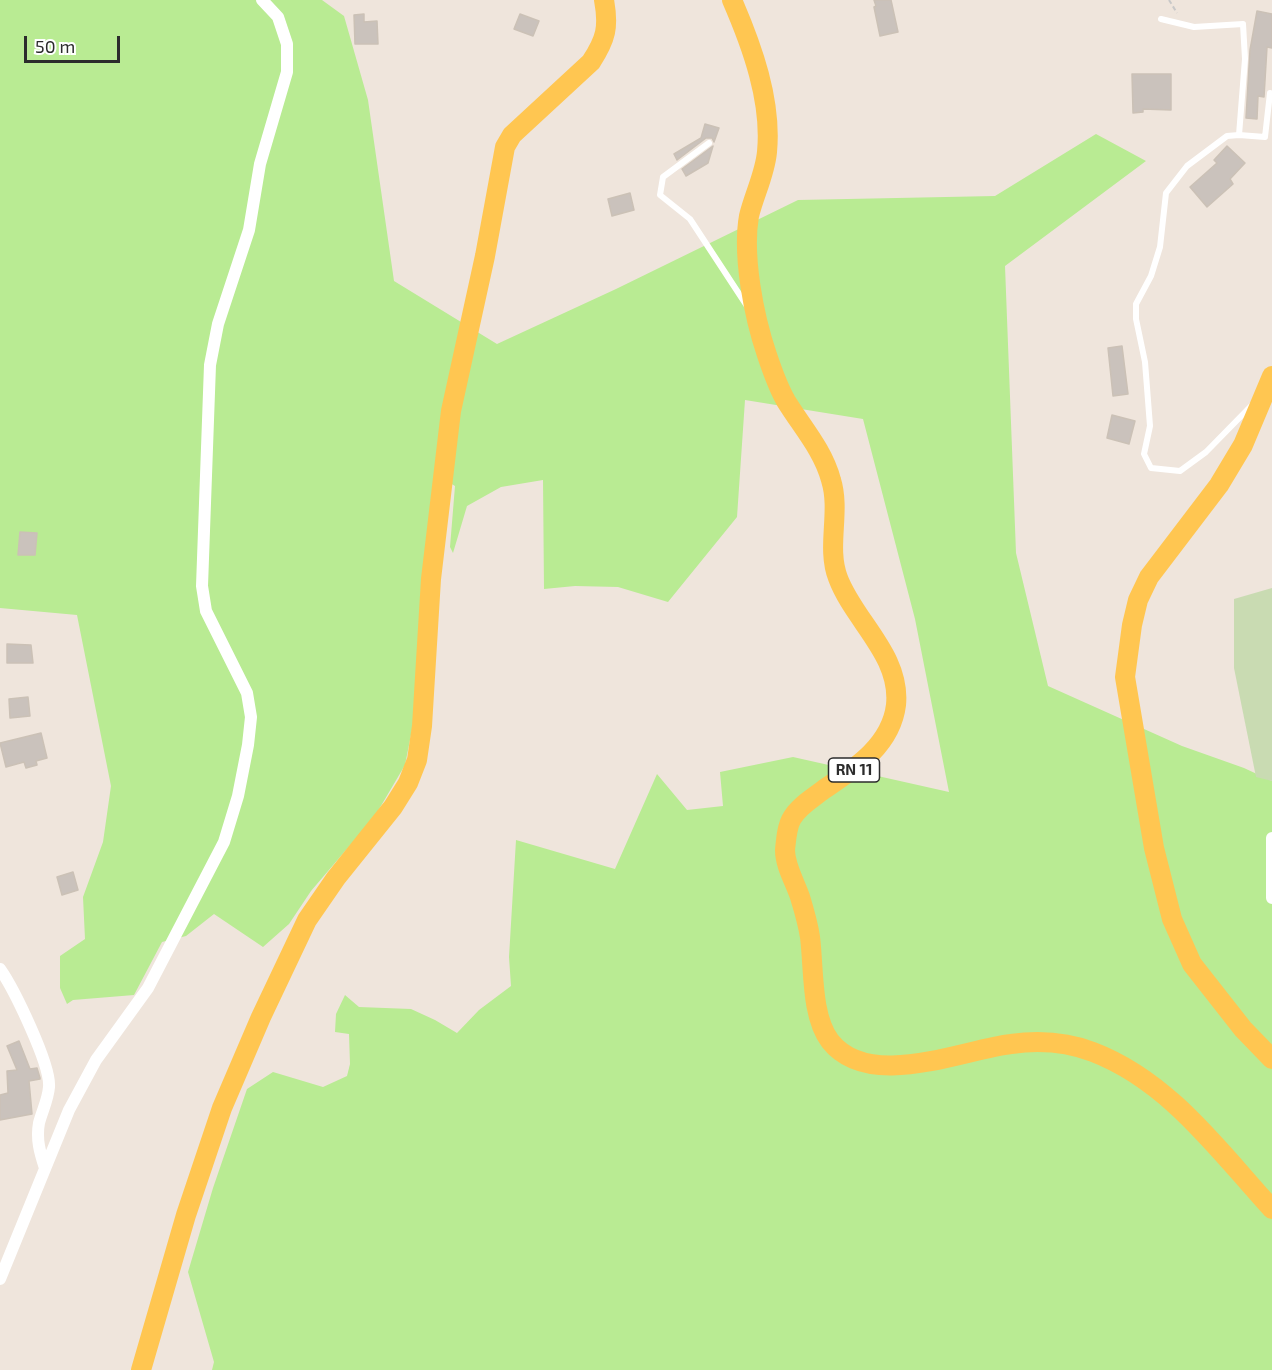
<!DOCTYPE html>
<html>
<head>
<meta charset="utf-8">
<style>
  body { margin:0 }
  #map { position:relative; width:1272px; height:1370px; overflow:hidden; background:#efe5dc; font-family:"Exo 2",sans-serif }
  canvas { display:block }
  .scale { position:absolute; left:24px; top:36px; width:96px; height:27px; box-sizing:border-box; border:3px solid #2c2c2c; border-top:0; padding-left:8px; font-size:18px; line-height:21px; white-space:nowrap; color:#2c2c2c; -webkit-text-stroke:4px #fff; paint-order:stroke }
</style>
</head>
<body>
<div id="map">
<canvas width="1272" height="1370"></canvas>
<div class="scale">50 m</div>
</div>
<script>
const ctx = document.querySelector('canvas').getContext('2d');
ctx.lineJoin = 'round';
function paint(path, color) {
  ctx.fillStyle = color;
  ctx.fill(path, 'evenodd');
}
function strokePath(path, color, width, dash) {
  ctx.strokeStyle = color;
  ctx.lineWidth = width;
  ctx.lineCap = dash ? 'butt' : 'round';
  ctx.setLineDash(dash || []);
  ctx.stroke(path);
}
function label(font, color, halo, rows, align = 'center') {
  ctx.font = font + ' "Exo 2",sans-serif';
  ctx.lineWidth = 4.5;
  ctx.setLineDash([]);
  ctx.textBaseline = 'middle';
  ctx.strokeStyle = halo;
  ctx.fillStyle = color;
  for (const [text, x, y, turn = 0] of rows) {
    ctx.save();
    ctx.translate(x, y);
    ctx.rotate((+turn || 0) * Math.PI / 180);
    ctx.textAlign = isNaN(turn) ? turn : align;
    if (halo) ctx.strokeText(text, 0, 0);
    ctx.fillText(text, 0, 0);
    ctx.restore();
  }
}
paint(new Path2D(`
  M0,0H322L344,16L368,100L394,281L497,344L616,289L798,200L995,196L1096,134L1146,161L1005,266L1016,553L1048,686L1182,746L1244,768L1272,781V1370H212L214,1362L188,1272L213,1188L247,1089L273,1072L323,1087L347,1076L350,1064L349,1034L335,1032L336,1014L345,995L359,1007L411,1009L435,1020L457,1033L479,1010L511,986L509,957L516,840L615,869L657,774L687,810L723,806L720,772L793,757L949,792L915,619L863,419L745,400L737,517L668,602L618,587L575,586L544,589L543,480L501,487L467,506L453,553L450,547L455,486L435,474L415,715L405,765L375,816L311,891L289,924L263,947L214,914L186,936L162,942L134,995L73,1000L67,1004L60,988V956L85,939L83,897L103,842L111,786L77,615L0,608Z`), '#b9eb93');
paint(new Path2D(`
  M1272,588V781L1256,777L1234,668V599Z`), '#c9dbb2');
const building = new Path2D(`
  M874,0H891L898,32L880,36L874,7L876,6Z
  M1257,11L1272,14V48L1267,47L1264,97L1258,96L1257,119L1246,118L1250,50Z
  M364,14V22L377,21L378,44H355L354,15Z
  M520,14L539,21L533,36L514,29Z
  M1132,74H1171V110L1143,109V112L1133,113Z
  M705,124L719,128L714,142L712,138H706L677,160L674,154L701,138Z
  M713,146L708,163L686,176L682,169Z
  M1227,146L1245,163L1230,179L1233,184L1207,207L1190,187L1217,163L1214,160Z
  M630,193L634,210L612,216L608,199Z
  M1122,346L1128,394L1113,396L1108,348Z
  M1112,415L1135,421L1129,444L1107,438Z
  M20,532L37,533L35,555H18Z
  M7,644L31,645L33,663H7Z
  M28,697L30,716L10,718L9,699Z
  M41,733L47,758L36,761L37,765L26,768L24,762L6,767L0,743Z
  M73,872L78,890L62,895L57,877Z
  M19,1041L30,1069L37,1068L40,1078V1079L29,1081L32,1114L0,1120V1095L8,1093L7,1071L17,1070L7,1046Z`);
paint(building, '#cac2bc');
strokePath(building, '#cbc1b6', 1.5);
strokePath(new Path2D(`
  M1169,0L1177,13`), '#c8c8c8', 2, [4.5, 3]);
strokePath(new Path2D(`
  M1161,19L1194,27L1243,24L1245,59L1239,135
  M709,143L663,177L660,195L690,219L747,306
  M1253,404L1206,452L1180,471L1151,468L1144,454L1150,426L1145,362L1136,319V304L1151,276L1160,247L1166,193L1187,166L1227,136L1239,135L1265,137L1270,93`), '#fff', 6);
strokePath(new Path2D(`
  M1272,838V898
  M0,969C14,989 51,1065 49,1087C48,1100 42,1111 39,1123C36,1139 40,1153 45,1168
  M0,1279L69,1110L96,1060L148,988L224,842L238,796L248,745L251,717L247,693L206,611L202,586L210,365L218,324L249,230L260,164L287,72V44L278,17L262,0`), '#fff', 12);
strokePath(new Path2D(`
  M732,0C752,46 772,101 767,152C765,174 754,195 749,216C742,256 754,317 767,355C772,370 778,387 786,401C802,427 823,450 831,480C841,512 826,547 838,578C854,621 901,655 896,705C891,746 854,769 823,790C813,798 799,806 792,818C787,826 786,840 785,850C785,866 795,882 800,897C804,910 808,924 810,937C814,969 811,1016 830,1041C869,1091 961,1050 1011,1044C1039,1040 1067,1042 1093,1052C1169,1081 1219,1151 1272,1209
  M1272,376L1243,445L1219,485L1149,577L1138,600L1132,625L1125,677L1154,848L1172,919L1192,964L1243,1029L1272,1059
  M141,1370L186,1215L222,1108L261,1017L307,920L336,878L393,807L408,783L417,760L422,726L431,579L451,411L485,256L505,147L512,135L591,62C606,39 609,27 604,0`), '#ffc651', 20);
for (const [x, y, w] of [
  [854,770,51]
]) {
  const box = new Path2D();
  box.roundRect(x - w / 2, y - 12, w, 24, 4.5);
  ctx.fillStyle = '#fff';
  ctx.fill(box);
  strokePath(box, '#2c2c2c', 1.5);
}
label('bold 15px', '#2c2c2c', null, [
  ["RN 11",854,770]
]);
</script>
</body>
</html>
